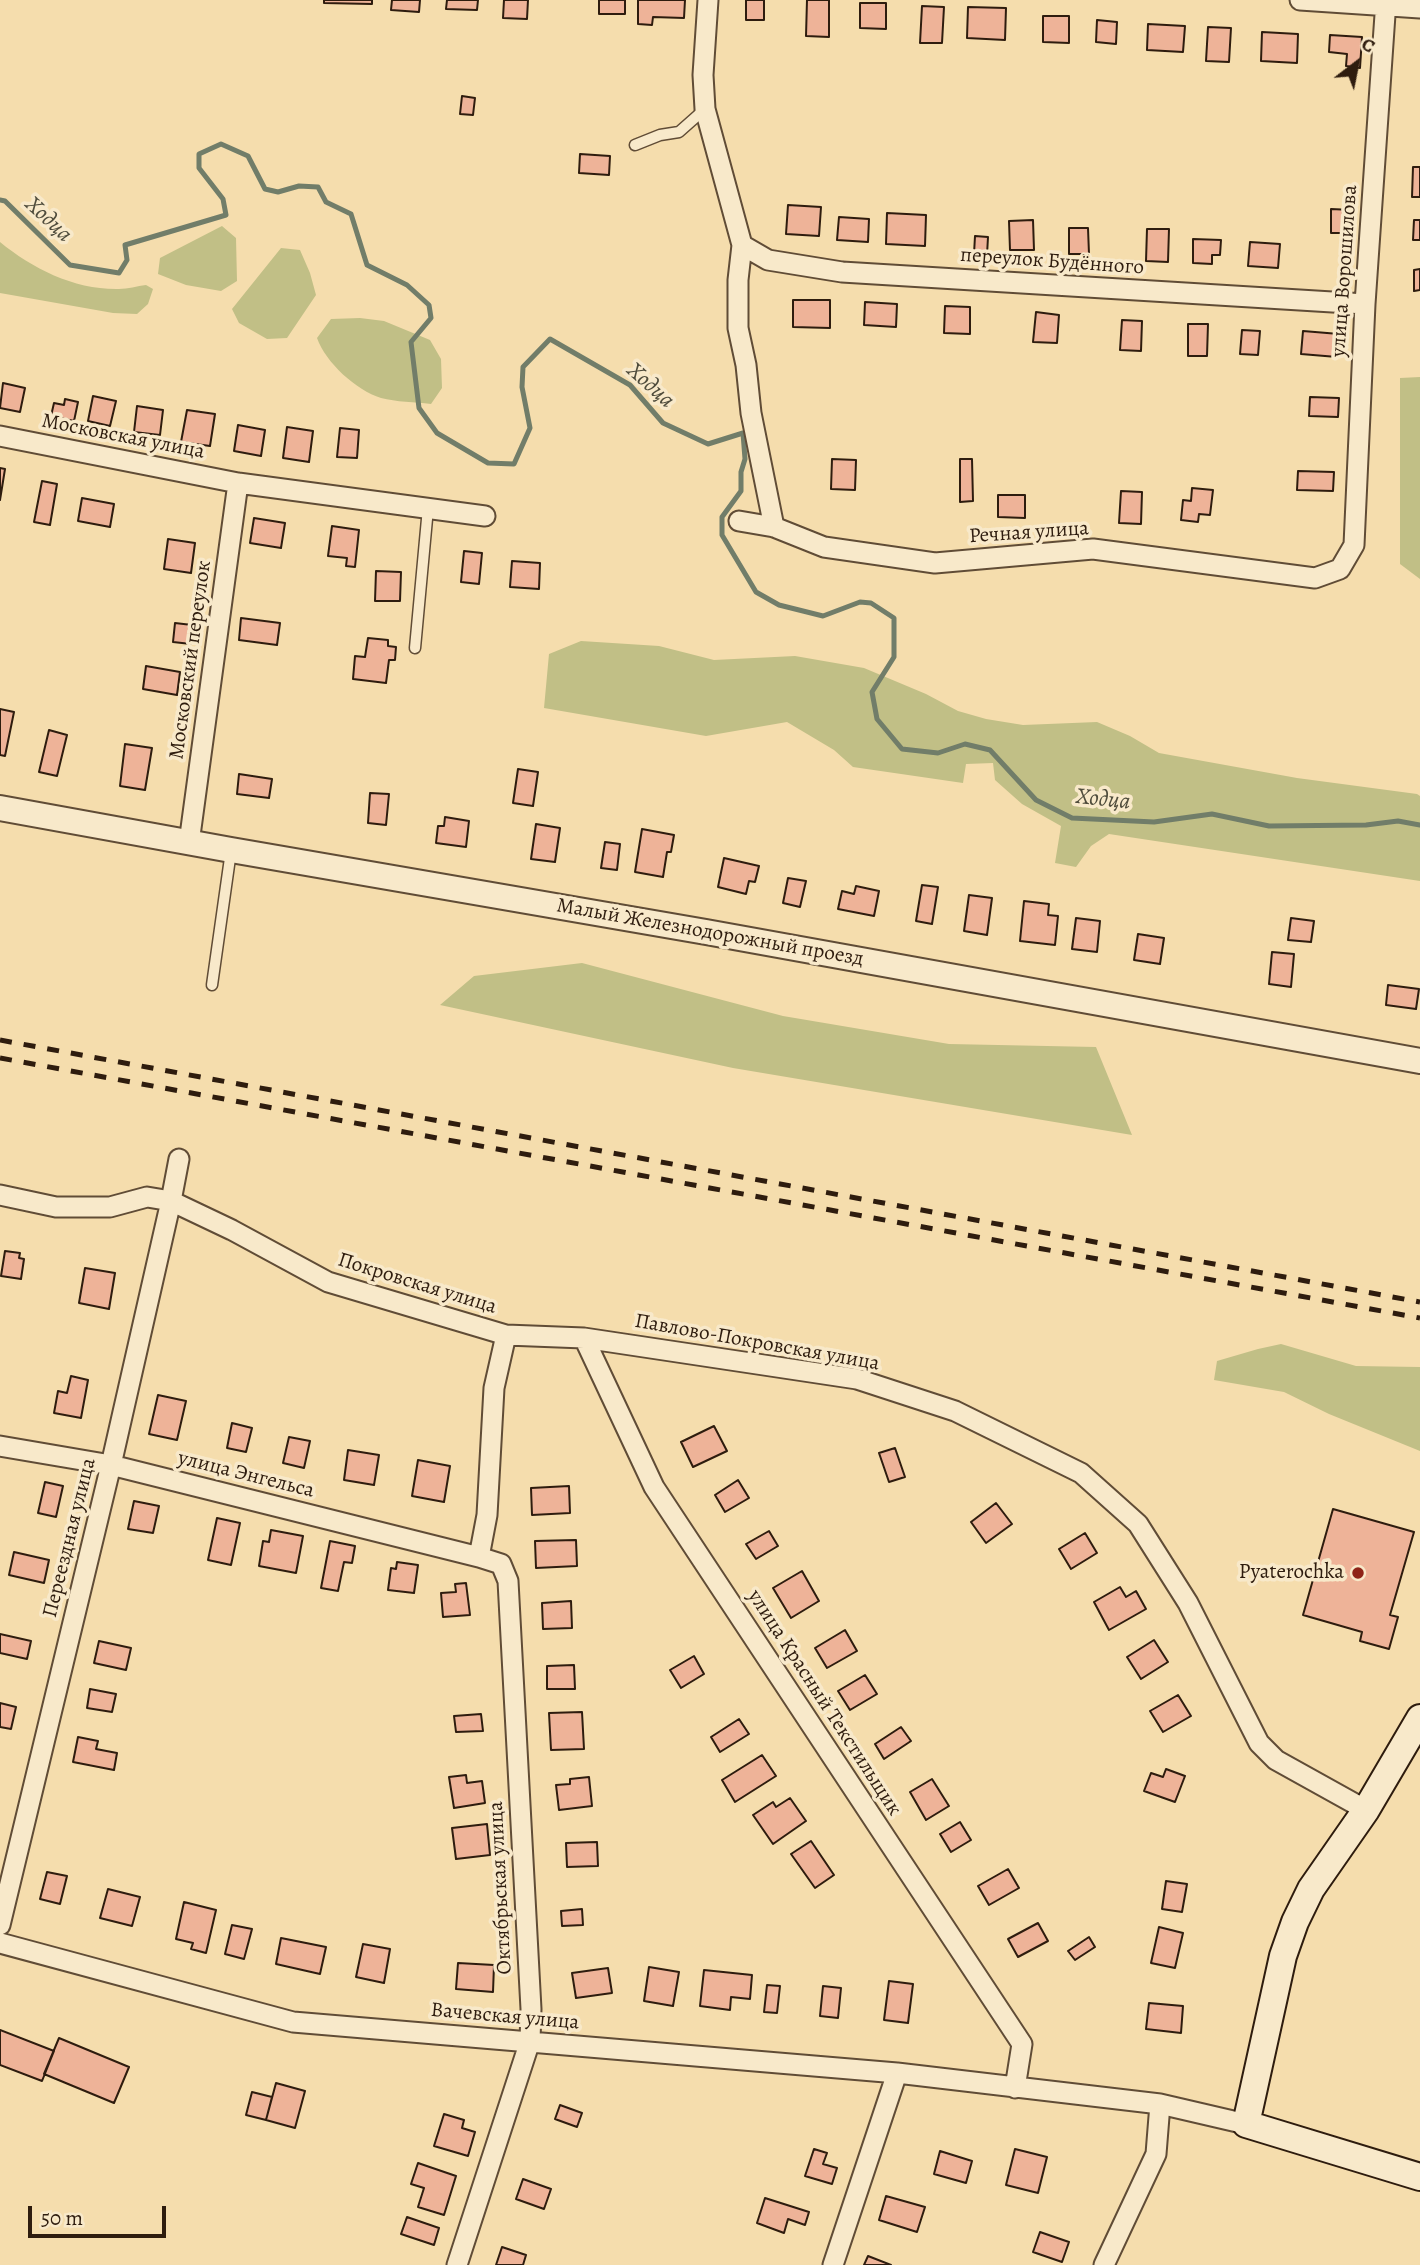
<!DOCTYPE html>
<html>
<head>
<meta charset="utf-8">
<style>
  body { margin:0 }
  #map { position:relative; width:1420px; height:2265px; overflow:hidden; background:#f5ddad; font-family:Alegreya,serif }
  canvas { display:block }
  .north { position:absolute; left:1322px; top:28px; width:70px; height:70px; -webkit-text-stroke:5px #f8e9ca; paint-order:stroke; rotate:32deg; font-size:19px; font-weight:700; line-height:28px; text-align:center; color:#2e1c0e }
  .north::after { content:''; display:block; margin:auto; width:24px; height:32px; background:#2e1c0e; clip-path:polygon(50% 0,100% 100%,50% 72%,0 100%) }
  .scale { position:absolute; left:28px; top:2206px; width:138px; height:32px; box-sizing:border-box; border:4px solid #2e1c0e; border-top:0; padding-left:9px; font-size:21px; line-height:24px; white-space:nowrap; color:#2e1c0e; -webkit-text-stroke:5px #f8e9ca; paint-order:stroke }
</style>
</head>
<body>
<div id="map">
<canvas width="1420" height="2265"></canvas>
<div class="north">С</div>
<div class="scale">50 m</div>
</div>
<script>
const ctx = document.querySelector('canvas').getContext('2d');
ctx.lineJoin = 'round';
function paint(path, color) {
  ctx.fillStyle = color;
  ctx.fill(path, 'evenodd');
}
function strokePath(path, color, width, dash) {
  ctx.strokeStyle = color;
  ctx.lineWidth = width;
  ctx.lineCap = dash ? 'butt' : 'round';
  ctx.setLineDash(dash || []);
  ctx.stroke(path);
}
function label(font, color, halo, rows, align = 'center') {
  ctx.font = font + ' Alegreya,serif';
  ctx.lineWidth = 7;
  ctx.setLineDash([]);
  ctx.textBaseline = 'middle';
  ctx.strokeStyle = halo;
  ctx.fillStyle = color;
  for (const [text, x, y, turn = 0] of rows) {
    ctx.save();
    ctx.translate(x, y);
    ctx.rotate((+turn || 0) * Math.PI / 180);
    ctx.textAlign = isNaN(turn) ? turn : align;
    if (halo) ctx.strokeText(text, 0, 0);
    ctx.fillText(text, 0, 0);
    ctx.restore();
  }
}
paint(new Path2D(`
  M222,226L236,238L237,281L221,291L186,285L158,274L160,258Z
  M0,242C33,269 75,290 119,289C128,289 137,286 146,285L153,289L148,304L137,314L113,313L0,293Z
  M281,248L300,250L310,273L316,295L287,338L267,339L239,323L232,309Z
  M360,318L384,321L430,340L441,359L442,388L431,404C415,402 396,402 381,398C356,390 326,363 317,338L331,319Z
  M1420,377V579L1400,564V378Z
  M581,641L659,646L714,660L795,656L864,668L926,694L958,711L986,719L1023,725L1097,722L1130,736L1159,753L1297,778L1417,794L1420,796V881L1109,834L1091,846L1076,867L1055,863L1061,826L1022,804L995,780L993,763L966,764L963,783L853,767L834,750L787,722L706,736L544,708L549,654Z
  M582,963L783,1016L949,1044L1096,1047L1132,1135L733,1068L440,1005L474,976Z
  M1281,1344L1356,1366L1420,1367V1451L1329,1414L1284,1392L1214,1380L1217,1361L1258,1349Z`), '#c1bf86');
strokePath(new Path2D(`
  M0,200L5,201L70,265L119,273L127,260L125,245L226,215L223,199L199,168V154L221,144L248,156L265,189L278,192L299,186L318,187L326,202L351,214L367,265L407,285L429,305L431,318L411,342L419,408L437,433L488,463L514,464L530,428L522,387L523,367L550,339L630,385L663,423L708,444L743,433L745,459L741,472V491L722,517V535L756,592L779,605L823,616L860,602L871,603L894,618V657L872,692L877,719L902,749L938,753L965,744L990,750L1036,800L1072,818L1154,822L1212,814L1269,826L1366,825L1398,821L1420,825`), '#717d69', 5);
const building = new Path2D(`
  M324,0H372V4L324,3Z
  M392,0H420L419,12L391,10Z
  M447,0H478L477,10L446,9Z
  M504,0H528L527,19L503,18Z
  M599,0H625V14H599Z
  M638,0H685L684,18L653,17L652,25L638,24Z
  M746,0H764V20H746Z
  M807,0H829V37L806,36Z
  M860,3H886V29L860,28Z
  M922,6L944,7L942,43H920Z
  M968,7L1006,8L1005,40L967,38Z
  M1043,16H1069V43L1043,42Z
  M1097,20L1117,22L1116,44L1096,42Z
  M1148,24L1185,26L1183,52L1147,50Z
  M1208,27L1231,28L1229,62L1206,61Z
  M1262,32L1298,34L1297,63L1261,61Z
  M1330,35L1362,37L1360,68L1346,66L1347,54L1329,52Z
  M462,96L475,98L473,115L460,114Z
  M580,154L610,156L609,175L579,173Z
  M1413,167H1420V197H1412Z
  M788,205L821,207L819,236L786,234Z
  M1331,209L1352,210V233H1331Z
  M887,213L926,215L925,246L886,244Z
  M839,217L869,219L868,242L837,240Z
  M1033,220L1034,250H1010L1009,221Z
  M1414,220H1420V240H1413Z
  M1069,228H1088L1089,254H1069Z
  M1147,229H1169L1168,262L1146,261Z
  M975,236L988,237L987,255L974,254Z
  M1193,239L1221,240L1220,255H1212V264L1193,263Z
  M1250,242L1280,244L1278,268L1248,266Z
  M1420,269V290L1414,291V270Z
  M793,300H830V328L793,327Z
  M865,302L897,304L896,327L864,325Z
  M945,306L970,307V334L944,333Z
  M1036,312L1059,315L1057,343L1033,342Z
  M1122,320L1142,321L1141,351L1120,350Z
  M1188,324H1208L1207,356H1188Z
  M1242,330L1260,331L1258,355L1240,354Z
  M1303,331L1339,334L1337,357L1301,354Z
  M3,383L25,388L20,412L0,408Z
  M93,396L116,401L110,426L88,421Z
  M1310,397L1339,398L1338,417L1309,416Z
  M65,399L78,402L74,421L51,416L54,403L64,405Z
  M137,406L163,410L160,435L134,432Z
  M187,410L215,414L210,446L181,442Z
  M238,425L265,430L261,456L234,451Z
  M287,427L313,431L309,462L283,458Z
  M340,428L359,430L357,458L337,457Z
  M832,459L856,460L855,490L831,489Z
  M960,459H972L973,501L960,502Z
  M0,468L5,469L0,500Z
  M1298,471L1334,472L1333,491L1297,490Z
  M42,481L57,484L50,525L34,522Z
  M1192,488L1213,490L1210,515L1199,514L1198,522L1181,520L1183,500L1191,501Z
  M1121,491L1142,492L1141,524L1119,523Z
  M998,495H1025V518L998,517Z
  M82,498L114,504L110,527L78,521Z
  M254,518L285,523L281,548L250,543Z
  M332,526L359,530L355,567L346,566L347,558L328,556Z
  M168,539L195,543L191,573L164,569Z
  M464,551L482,553L479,584L461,582Z
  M512,561L540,563L539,589L510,587Z
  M376,571L401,572L400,601H375Z
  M241,618L280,623L277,645L239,640Z
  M175,623L192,625L191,644L173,642Z
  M368,638L388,640V646L396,647L395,660H389L386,683L353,679L355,656L365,657Z
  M146,666L180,672L177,695L143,689Z
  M0,709L14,712L5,756L0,755Z
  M49,730L67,735L57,776L39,772Z
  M125,744L152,748L145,790L120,786Z
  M518,769L538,772L533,806L513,803Z
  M239,774L272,779L269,798L237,794Z
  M370,793L389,794L386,825L368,823Z
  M445,817L469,821L466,847L436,843L438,826H444Z
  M536,824L560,828L555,862L531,859Z
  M642,829L674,835L671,852H667L663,877L635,872Z
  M605,842L620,844L617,870L601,868Z
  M724,858L759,866L755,882L749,881L746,894L718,887Z
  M788,878L806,881L800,907L783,903Z
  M922,885L938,887L932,924L916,921Z
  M856,886L879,891L874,916L838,909L842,891L854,894Z
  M969,895L992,898L987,935L964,931Z
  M1024,901L1049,904L1048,915L1058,916L1055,945L1020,941Z
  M1076,918L1100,921L1097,952L1072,949Z
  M1291,918L1314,921L1311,942L1288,940Z
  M1138,934L1164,938L1160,964L1134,960Z
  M1272,952L1294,954L1291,987L1269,984Z
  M1388,985L1419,989L1416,1009L1386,1005Z
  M5,1251L20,1253L19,1258L24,1259L21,1279L1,1276Z
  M85,1268L115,1273L109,1309L79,1303Z
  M71,1376L88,1380L81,1418L54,1413L58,1391L67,1393Z
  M158,1395L186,1401L177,1440L149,1434Z
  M232,1423L252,1428L246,1452L227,1448Z
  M714,1426L727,1451L693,1467L681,1442Z
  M289,1437L310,1441L304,1468L283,1463Z
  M895,1448L905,1477L889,1482L879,1453Z
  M348,1450L379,1455L374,1485L344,1480Z
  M418,1460L450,1466L444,1502L412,1496Z
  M738,1480L749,1498L725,1512L715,1495Z
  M45,1482L63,1486L56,1517L38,1513Z
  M569,1486L570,1513L532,1515L531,1488Z
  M134,1501L159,1506L153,1533L128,1529Z
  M996,1503L1012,1524L986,1543L971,1522Z
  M1333,1509L1414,1532L1390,1615L1398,1617L1389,1649L1360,1641L1362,1632L1303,1615Z
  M217,1518L240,1523L231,1565L208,1560Z
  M271,1530L303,1536L296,1573L259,1566L263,1541L269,1542Z
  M769,1531L778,1546L756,1559L746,1544Z
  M1085,1533L1097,1553L1071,1569L1059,1549Z
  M576,1540L577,1566L536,1568L535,1541Z
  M330,1541L355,1546L352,1563L344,1562L338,1591L321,1588Z
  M14,1552L49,1560L44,1583L9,1575Z
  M397,1562L418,1565L414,1593L388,1590L391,1568L396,1569Z
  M802,1571L819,1601L791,1618L773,1588Z
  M466,1583L470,1615L443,1617L441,1593L456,1592L455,1584Z
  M1120,1587L1126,1597L1136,1591L1146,1609L1109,1630L1094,1602Z
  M571,1601L572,1628L543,1629L542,1603Z
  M845,1630L857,1651L827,1668L815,1648Z
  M0,1634L31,1641L27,1659L0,1653Z
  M1154,1640L1168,1662L1141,1679L1127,1657Z
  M99,1641L131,1648L126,1670L94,1663Z
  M694,1656L704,1674L681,1688L670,1670Z
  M574,1665L575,1689H547V1666Z
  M865,1675L877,1694L850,1710L838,1691Z
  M90,1689L116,1694L112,1712L87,1708Z
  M1178,1695L1191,1716L1163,1732L1150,1711Z
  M0,1703L16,1707L11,1729L0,1727Z
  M582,1712L584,1749L551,1750L549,1713Z
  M481,1714L483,1731L456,1732L454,1716Z
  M739,1719L749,1734L720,1752L711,1737Z
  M901,1727L911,1741L884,1759L875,1744Z
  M78,1737L98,1741L96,1749L117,1753L114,1770L73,1762Z
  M762,1755L776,1776L735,1802L722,1780Z
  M1166,1769L1185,1776L1175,1802L1144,1791L1151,1773L1163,1777Z
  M466,1775L467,1783L482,1781L485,1803L454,1808L449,1777Z
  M589,1777L592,1806L559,1810L556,1785L570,1784V1779Z
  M932,1779L949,1806L926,1820L910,1792Z
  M790,1798L806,1821L773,1844L753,1815L773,1802L776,1807Z
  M960,1822L971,1840L951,1852L940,1834Z
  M487,1824L490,1855L456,1859L452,1828Z
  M811,1841L834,1875L815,1888L791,1854Z
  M597,1842L598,1866L567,1867L566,1843Z
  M1008,1869L1019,1888L989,1905L978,1886Z
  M47,1872L67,1876L60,1904L40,1899Z
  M1166,1881L1187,1884L1182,1912L1162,1909Z
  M108,1889L140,1897L132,1926L100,1918Z
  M184,1902L216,1910L206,1953L191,1949L193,1943L176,1939Z
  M582,1909L583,1925L562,1926L561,1911Z
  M1038,1923L1048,1941L1018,1957L1008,1939Z
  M232,1925L252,1929L244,1959L225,1954Z
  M1159,1927L1183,1933L1175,1968L1151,1963Z
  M1089,1937L1095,1947L1075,1960L1068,1951Z
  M281,1938L326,1947L320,1974L276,1964Z
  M363,1944L390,1949L384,1983L356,1977Z
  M458,1963L494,1965L493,1992L456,1989Z
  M649,1967L679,1972L673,2006L644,2001Z
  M608,1968L612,1993L576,1998L572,1973Z
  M704,1970L752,1975L750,1999L731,1997L730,2010L700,2006Z
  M889,1981L913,1984L908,2023L884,2020Z
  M767,1985L780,1986L777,2013L764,2012Z
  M823,1986L841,1988L838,2018L820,2016Z
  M1149,2003L1183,2006L1181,2033L1146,2029Z
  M0,2030L54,2051L42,2081L0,2065Z
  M59,2038L129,2067L114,2103L44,2074Z
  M276,2083L305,2091L295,2128L266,2120Z
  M252,2092L272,2097L266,2120L246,2115Z
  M560,2105L582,2113L577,2127L555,2119Z
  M444,2114L464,2120L462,2128L475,2132L468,2156L434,2146Z
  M814,2149L827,2153L823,2164L837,2168L832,2184L805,2176Z
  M1015,2149L1047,2157L1038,2193L1006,2185Z
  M940,2151L972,2161L966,2183L934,2174Z
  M418,2163L456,2176L444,2215L418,2207L424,2188L411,2184Z
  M523,2179L551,2189L544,2209L516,2199Z
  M886,2196L925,2207L917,2232L879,2220Z
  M765,2198L809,2212L805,2225L788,2219L784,2233L757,2223Z
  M407,2217L439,2228L434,2245L401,2234Z
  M1040,2232L1069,2242L1062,2262L1033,2252Z
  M502,2247L526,2255L523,2265H496Z
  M868,2256L891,2265H864Z`);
paint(building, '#eeb398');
strokePath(building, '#2e1c0e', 2);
const service = new Path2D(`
  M635,145L660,135L679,132L705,109
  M415,648L428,508
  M212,985L231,851`);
const minor = new Path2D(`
  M708,0L703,75L705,109L742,245L738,280V328L746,365L751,413L774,527
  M1300,0L1420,8
  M742,245L768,260L842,272L1365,304
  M0,436L238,483L485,516
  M739,521L774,527L824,547L935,563L1093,549L1315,578L1340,569L1354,545L1365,304L1386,0
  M189,843L238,483
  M0,1195L56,1207H110L147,1197L171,1201L232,1230L328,1282L506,1335L584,1338L857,1379L955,1411L1081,1473L1138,1524L1188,1603L1259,1743L1276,1760L1366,1810
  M584,1338L654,1487L1022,2044L1015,2088
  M0,1446L111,1465L479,1557L501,1564L508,1581L531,2009L530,2041L457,2265
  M479,1557L487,1515L494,1388L506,1335
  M0,1925L111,1465L171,1201L179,1159
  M0,1943L293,2022L897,2073L1160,2104L1246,2124
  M833,2265L897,2073
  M1104,2265L1156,2154L1160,2104`);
const tertiary = new Path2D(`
  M0,808L231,850L706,932L1420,1061`);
const secondary = new Path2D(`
  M1420,1718L1366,1810L1311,1889L1295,1922L1283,1956L1246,2124L1420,2177`);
strokePath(service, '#604c36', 13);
strokePath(minor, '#604c36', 23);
strokePath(tertiary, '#604c36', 28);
strokePath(secondary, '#2e1c0e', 30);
strokePath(service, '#f8e9ca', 10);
strokePath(minor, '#f8e9ca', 19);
strokePath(tertiary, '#f8e9ca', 24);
strokePath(secondary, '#f8e9ca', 26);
strokePath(new Path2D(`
  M0,1040L1420,1302
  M0,1058L1420,1318`), '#2e1c0e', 5, [12, 12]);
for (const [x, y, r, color] of [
  [1358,1573,7,"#8f2418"]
]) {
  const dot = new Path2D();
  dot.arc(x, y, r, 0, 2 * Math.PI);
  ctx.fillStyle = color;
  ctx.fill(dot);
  strokePath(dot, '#f8e9ca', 2.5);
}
label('21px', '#2e1c0e', '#f8e9ca', [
  ["переулок Будённого",1052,262,4],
  ["улица Ворошилова",1345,271,-86],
  ["Московская улица",123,437,11],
  ["Речная улица",1029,533,-4],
  ["Московский переулок",191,660,-82],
  ["Малый Железнодорожный проезд",710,933,10],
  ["Покровская улица",417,1284,17],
  ["Павлово-Покровская улица",757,1343,10],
  ["улица Энгельса",246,1475,14],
  ["Переездная улица",70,1538,-76],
  ["улица Красный Текстильщик",824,1703,57],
  ["Октябрьская улица",501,1888,-93],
  ["Вачевская улица",505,2017,5]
]);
label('21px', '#2e1c0e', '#f8e9ca', [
  ["Pyaterochka",1344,1573]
], 'right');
label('italic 23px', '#4f4c3c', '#f8e9ca', [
  ["Ходца",48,220,43],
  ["Ходца",650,386,42],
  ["Ходца",1103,800,6]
]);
</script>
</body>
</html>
